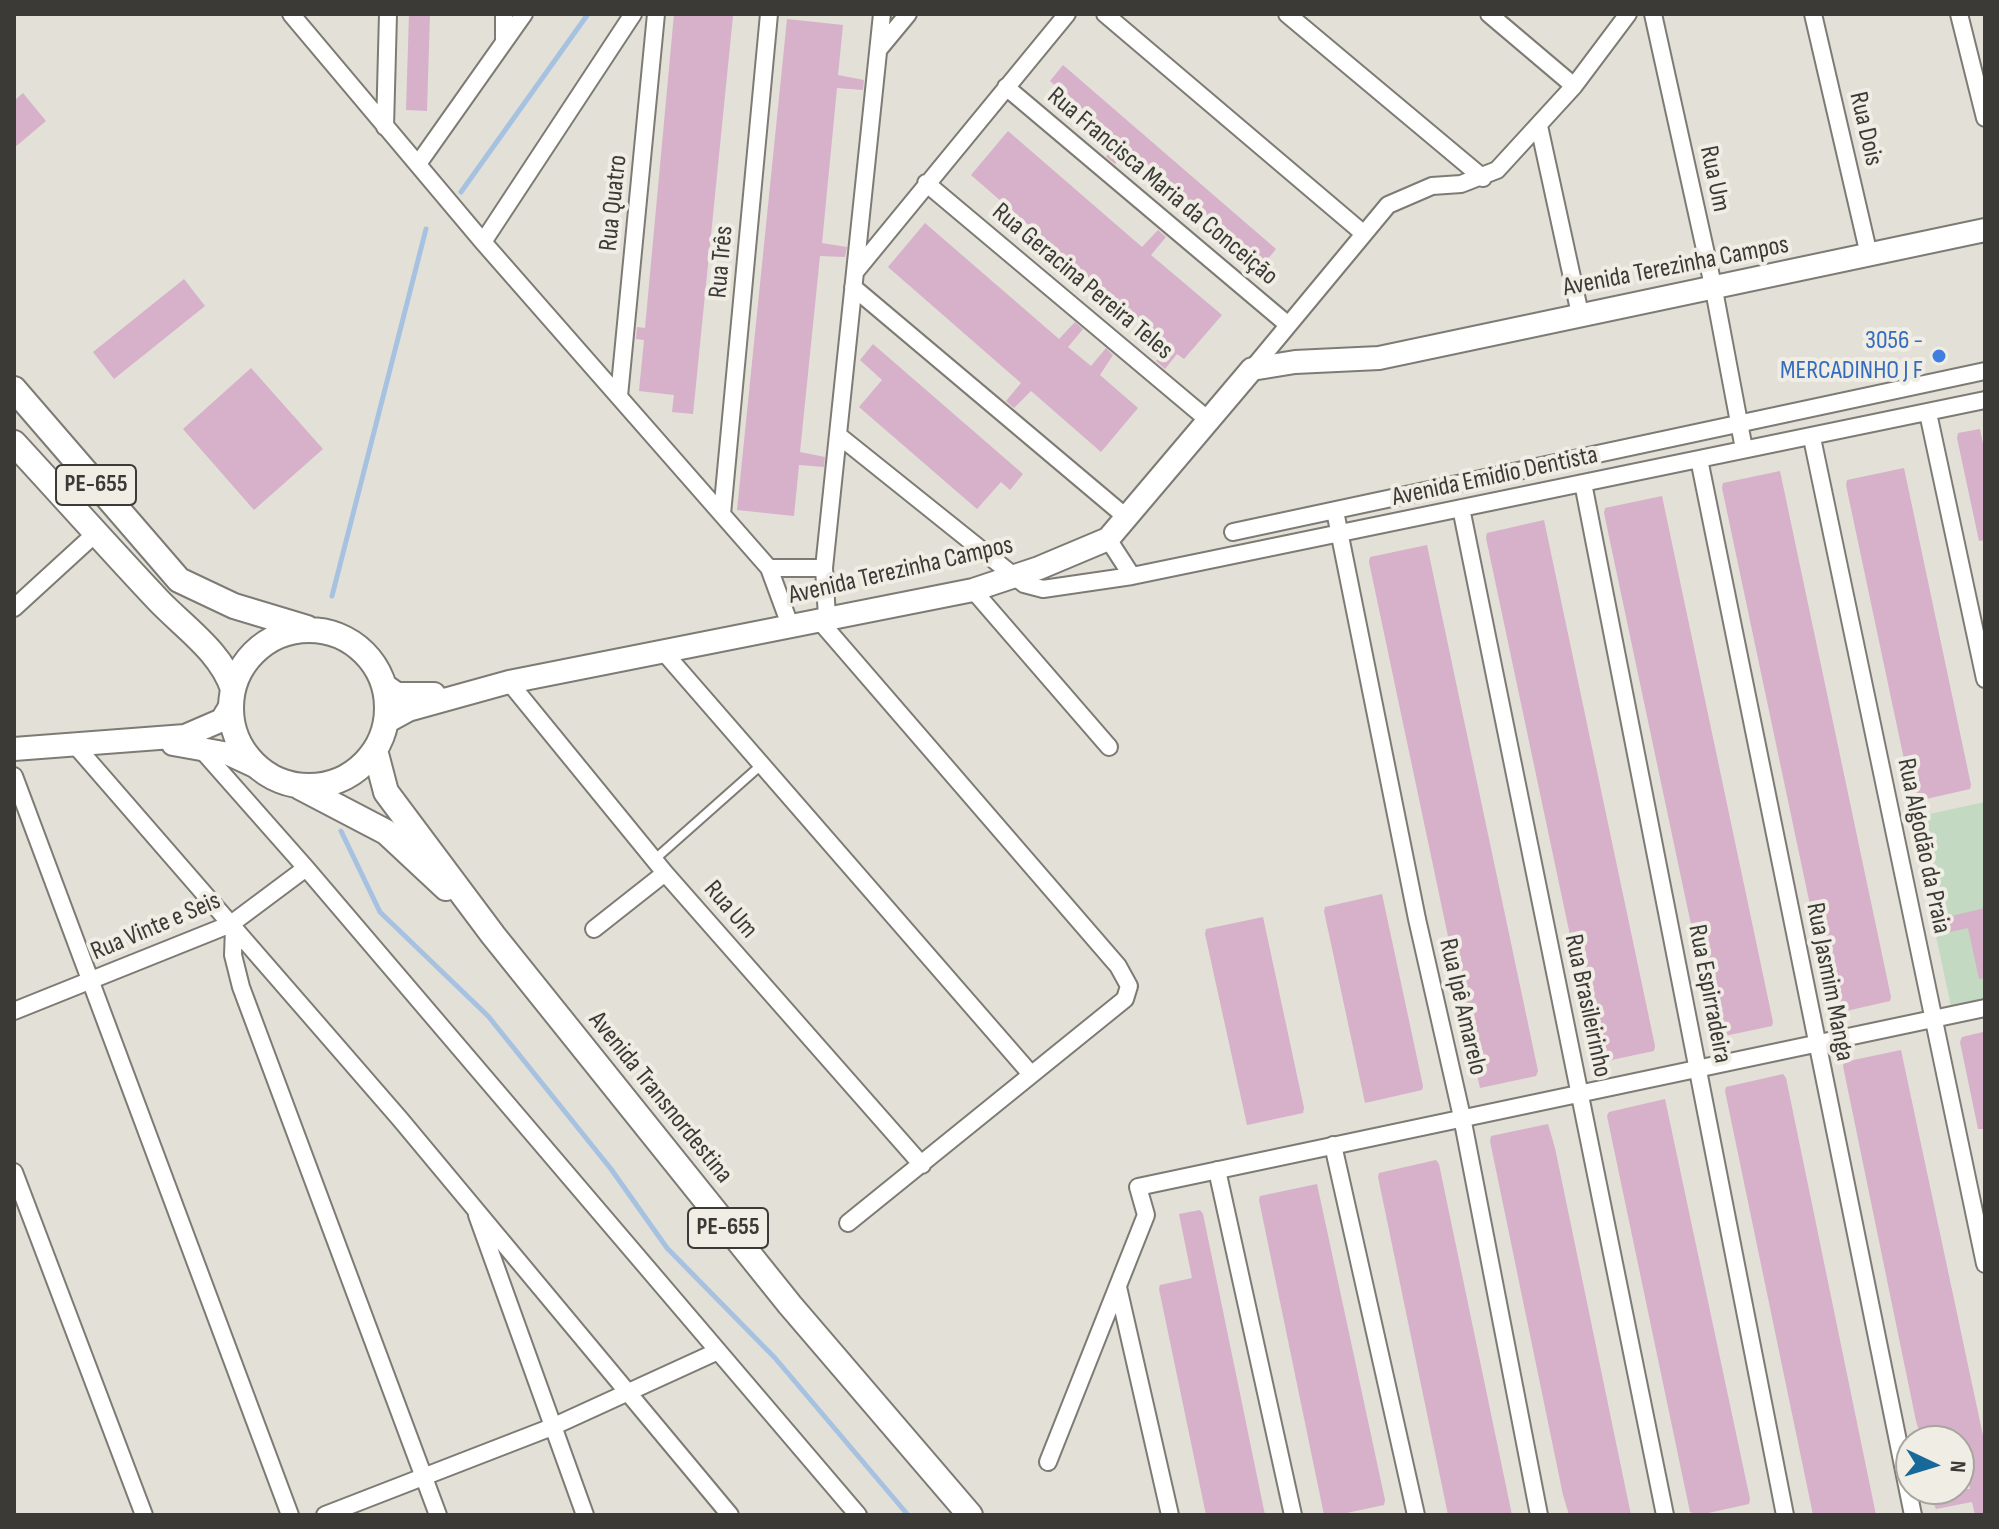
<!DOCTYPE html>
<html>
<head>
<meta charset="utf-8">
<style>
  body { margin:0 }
  #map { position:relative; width:1999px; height:1529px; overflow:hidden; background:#e2e0d7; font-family:"Sofia Sans Condensed",sans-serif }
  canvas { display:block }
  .frame { position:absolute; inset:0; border:16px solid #3b3a37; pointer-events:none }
  .north { position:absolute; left:1895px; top:1425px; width:80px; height:80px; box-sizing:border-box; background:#efede4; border:2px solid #a7a59f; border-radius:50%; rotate:94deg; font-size:22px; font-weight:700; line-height:32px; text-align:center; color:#3b3a37 }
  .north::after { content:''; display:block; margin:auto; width:28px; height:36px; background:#17699a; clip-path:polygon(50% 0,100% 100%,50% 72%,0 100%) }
</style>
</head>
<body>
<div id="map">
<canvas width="1999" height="1529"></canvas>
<div class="frame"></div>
<div class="north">N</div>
</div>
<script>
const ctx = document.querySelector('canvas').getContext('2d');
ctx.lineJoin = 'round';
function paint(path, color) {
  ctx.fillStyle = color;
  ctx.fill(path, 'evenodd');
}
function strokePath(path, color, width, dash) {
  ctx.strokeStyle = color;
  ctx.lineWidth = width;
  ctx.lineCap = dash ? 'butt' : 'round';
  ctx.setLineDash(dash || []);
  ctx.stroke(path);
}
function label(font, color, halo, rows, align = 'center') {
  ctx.font = font + ' "Sofia Sans Condensed",sans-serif';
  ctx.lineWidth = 8;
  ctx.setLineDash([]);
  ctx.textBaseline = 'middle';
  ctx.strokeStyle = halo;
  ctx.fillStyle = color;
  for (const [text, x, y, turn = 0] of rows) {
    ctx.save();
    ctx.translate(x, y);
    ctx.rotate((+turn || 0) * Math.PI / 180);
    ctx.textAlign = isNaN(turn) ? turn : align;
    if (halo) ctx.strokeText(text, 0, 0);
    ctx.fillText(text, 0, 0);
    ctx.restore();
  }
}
paint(new Path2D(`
  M1985,802V1004L1952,1011L1911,818Z`), '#c3d9c1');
strokePath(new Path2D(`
  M461,192L588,14
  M332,596L426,229
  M341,831L380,912L488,1016L611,1169L667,1248L775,1358L908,1515`), '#a7c2e1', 5);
paint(new Path2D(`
  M409,14H430L427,111L406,110Z
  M674,14L733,16L693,414L672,412L674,395L639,391L644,340L636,339L637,327L645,328Z
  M787,19L843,25L838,75L864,80L863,90L837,88L822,243L847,247L845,257L820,256L800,452L825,457L824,467L799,465L794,516L737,510Z
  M1063,65L1276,249L1263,265L1130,149L1115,164L1106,157L1120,141L1050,81Z
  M23,93L46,121L14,148V101Z
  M1008,131L1142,247L1158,230L1166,237L1151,255L1222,315L1184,359L1177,354L1165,369L1156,361L1167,346L971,175Z
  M925,223L1059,339L1075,322L1083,329L1068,347L1091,366L1106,348L1113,355L1100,375L1138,408L1101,452L1031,391L1014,408L1006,401L1021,383L888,267Z
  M184,279L205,306L114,379L93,352Z
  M873,344L1023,474L1010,490L1001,482L977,509L859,407L882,380L860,360Z
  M251,368L323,449L254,510L183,429Z
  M1980,429L1985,454V540L1979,541L1957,438L1958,433Z
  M1904,468L1971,785L1970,789L1913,802L1846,485L1847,480Z
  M1780,471L1891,997L1890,1001L1833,1014L1722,488L1723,483Z
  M1662,496L1773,1022L1772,1026L1715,1038L1604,513L1605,508Z
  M1544,520L1655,1046L1654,1051L1597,1063L1486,538L1487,533Z
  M1427,545L1538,1071L1536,1076L1480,1088L1369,562L1370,557Z
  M1382,894L1423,1086L1422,1090L1365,1103L1324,911L1325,907Z
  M1985,908V978L1979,979L1968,928L1946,933L1943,918Z
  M1263,917L1304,1108L1303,1113L1247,1125L1205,934L1206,929Z
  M1983,1032L1985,1129H1978L1960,1042L1962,1037Z
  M1901,1050L1985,1445V1515H1975L1972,1502L1936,1509L1934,1505L1930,1489H1970L1960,1441H1922L1916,1421L1843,1066L1844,1062Z
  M1783,1074L1786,1078L1876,1515H1813L1801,1457L1725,1091L1726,1087Z
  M1665,1099L1750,1499L1749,1504L1699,1515L1690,1512L1607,1116L1609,1112Z
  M1548,1124L1555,1148L1631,1515H1569L1563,1495L1490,1141L1491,1136Z
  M1436,1160L1439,1164L1512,1515H1448L1378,1177L1379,1173Z
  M1317,1184L1385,1500L1384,1505L1337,1515H1324L1259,1200L1260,1196Z
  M1200,1210L1203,1214L1265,1515H1206L1159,1289L1160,1285L1192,1278L1179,1214Z`), '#d6b1c9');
const lane = new Path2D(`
  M654,860L760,766`);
const street = new Path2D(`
  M291,14L483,242L769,568L790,625
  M1105,14L1363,233
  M1287,14L1483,178
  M1489,14L1574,86
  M1653,14L1714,290L1744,449
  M1813,14L1869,255
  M1959,14L1985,118
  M504,42V14
  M879,49L908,14
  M1006,87L1287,324
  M1539,126L1580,314
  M385,127L388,14
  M418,164L524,14
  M926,183L1207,419
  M483,242L633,14
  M856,271L1067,14
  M853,287L1126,517
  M1252,369L1388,205L1432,186L1461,184L1497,170L1574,86L1628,14
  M619,396L656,14
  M1928,413L1985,679
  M838,435L1024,584L1043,589L1132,576L1985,400
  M1812,438L1985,1264
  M1699,459L1913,1515
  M1583,483L1785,1515
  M1461,508L1665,1515
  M1335,511L1417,919L1462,1117L1539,1515
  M722,514L769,14
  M1233,532L1985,371
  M1108,539L1132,576
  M769,568H824
  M973,590L1109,747
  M14,608L96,533
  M827,617L824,568L882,14
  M818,619L1118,966L1129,986L1125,999L848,1223
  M662,650L1030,1073
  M509,682L665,873L922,1165
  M75,745L400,1119L730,1515
  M200,748L306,868L858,1515
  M14,776L290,1515
  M234,928L233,955L241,987L438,1515
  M594,929L665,873
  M14,1011L231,924L306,868
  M1333,1145L1416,1515
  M1217,1170L1293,1515
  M14,1172L144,1515
  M477,1215L585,1515
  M1118,1287L1170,1515
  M1048,1462L1146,1215L1138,1187L1985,1008
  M325,1515L552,1427L716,1352`);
const secondary = new Path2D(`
  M384,685L397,694H434
  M386,722L408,710L509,682L973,590L1039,568L1108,539L1252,369L1295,362L1379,358L1985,230
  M173,744L229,754L259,768
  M14,749L185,736L222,720L231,705`);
const primary = new Path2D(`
  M14,389L179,580L234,606L307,628
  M14,443C62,495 110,549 159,601C185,628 221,652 233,689
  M231 708a78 78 0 1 1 156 0a78 78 0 1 1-156 0Z
  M375,750L386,792L493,935L790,1305L970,1515
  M300,787L386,832L446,888`);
strokePath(lane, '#7d7b74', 12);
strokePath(street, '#7d7b74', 20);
strokePath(secondary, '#7d7b74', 26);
strokePath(primary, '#7d7b74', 28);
strokePath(lane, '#fff', 8);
strokePath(street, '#fff', 16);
strokePath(secondary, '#fff', 22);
strokePath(primary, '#fff', 24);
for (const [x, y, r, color] of [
  [1939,356,8,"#3f7fe0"]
]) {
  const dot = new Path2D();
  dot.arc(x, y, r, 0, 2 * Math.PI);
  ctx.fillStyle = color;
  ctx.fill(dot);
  strokePath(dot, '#efede4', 3);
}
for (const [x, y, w] of [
  [96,485,80],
  [728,1228,80]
]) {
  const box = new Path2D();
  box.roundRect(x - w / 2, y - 20, w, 40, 6);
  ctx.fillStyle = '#efede4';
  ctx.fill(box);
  strokePath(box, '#3b3a37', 2);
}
label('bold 24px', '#3b3a37', null, [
  ["PE-655",96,485],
  ["PE-655",728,1228]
]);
label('26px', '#3b3a37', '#efede4', [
  ["Rua Dois",1865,129,77],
  ["Rua Um",1714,179,78],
  ["Rua Francisca Maria da Conceição",1162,187,40],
  ["Rua Quatro",614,203,-84],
  ["Rua Três",722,262,-85],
  ["Avenida Terezinha Campos",1676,267,-11],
  ["Rua Geracina Pereira Teles",1082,282,40],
  ["Avenida Emidio Dentista",1495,477,-12],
  ["Avenida Terezinha Campos",901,571,-13],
  ["Rua Algodão da Praia",1923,846,78],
  ["Rua Um",730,910,49],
  ["Rua Vinte e Seis",156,927,-23],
  ["Rua Jasmim Manga",1829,982,79],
  ["Rua Espirradeira",1709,994,79],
  ["Rua Brasileirinho",1587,1006,78],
  ["Rua Ipê Amarelo",1462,1007,77],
  ["Avenida Transnordestina",660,1098,51]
]);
label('26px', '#366cbe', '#efede4', [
  ["3056 -",1923,341],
  ["MERCADINHO J F",1923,371]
], 'right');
</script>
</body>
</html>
